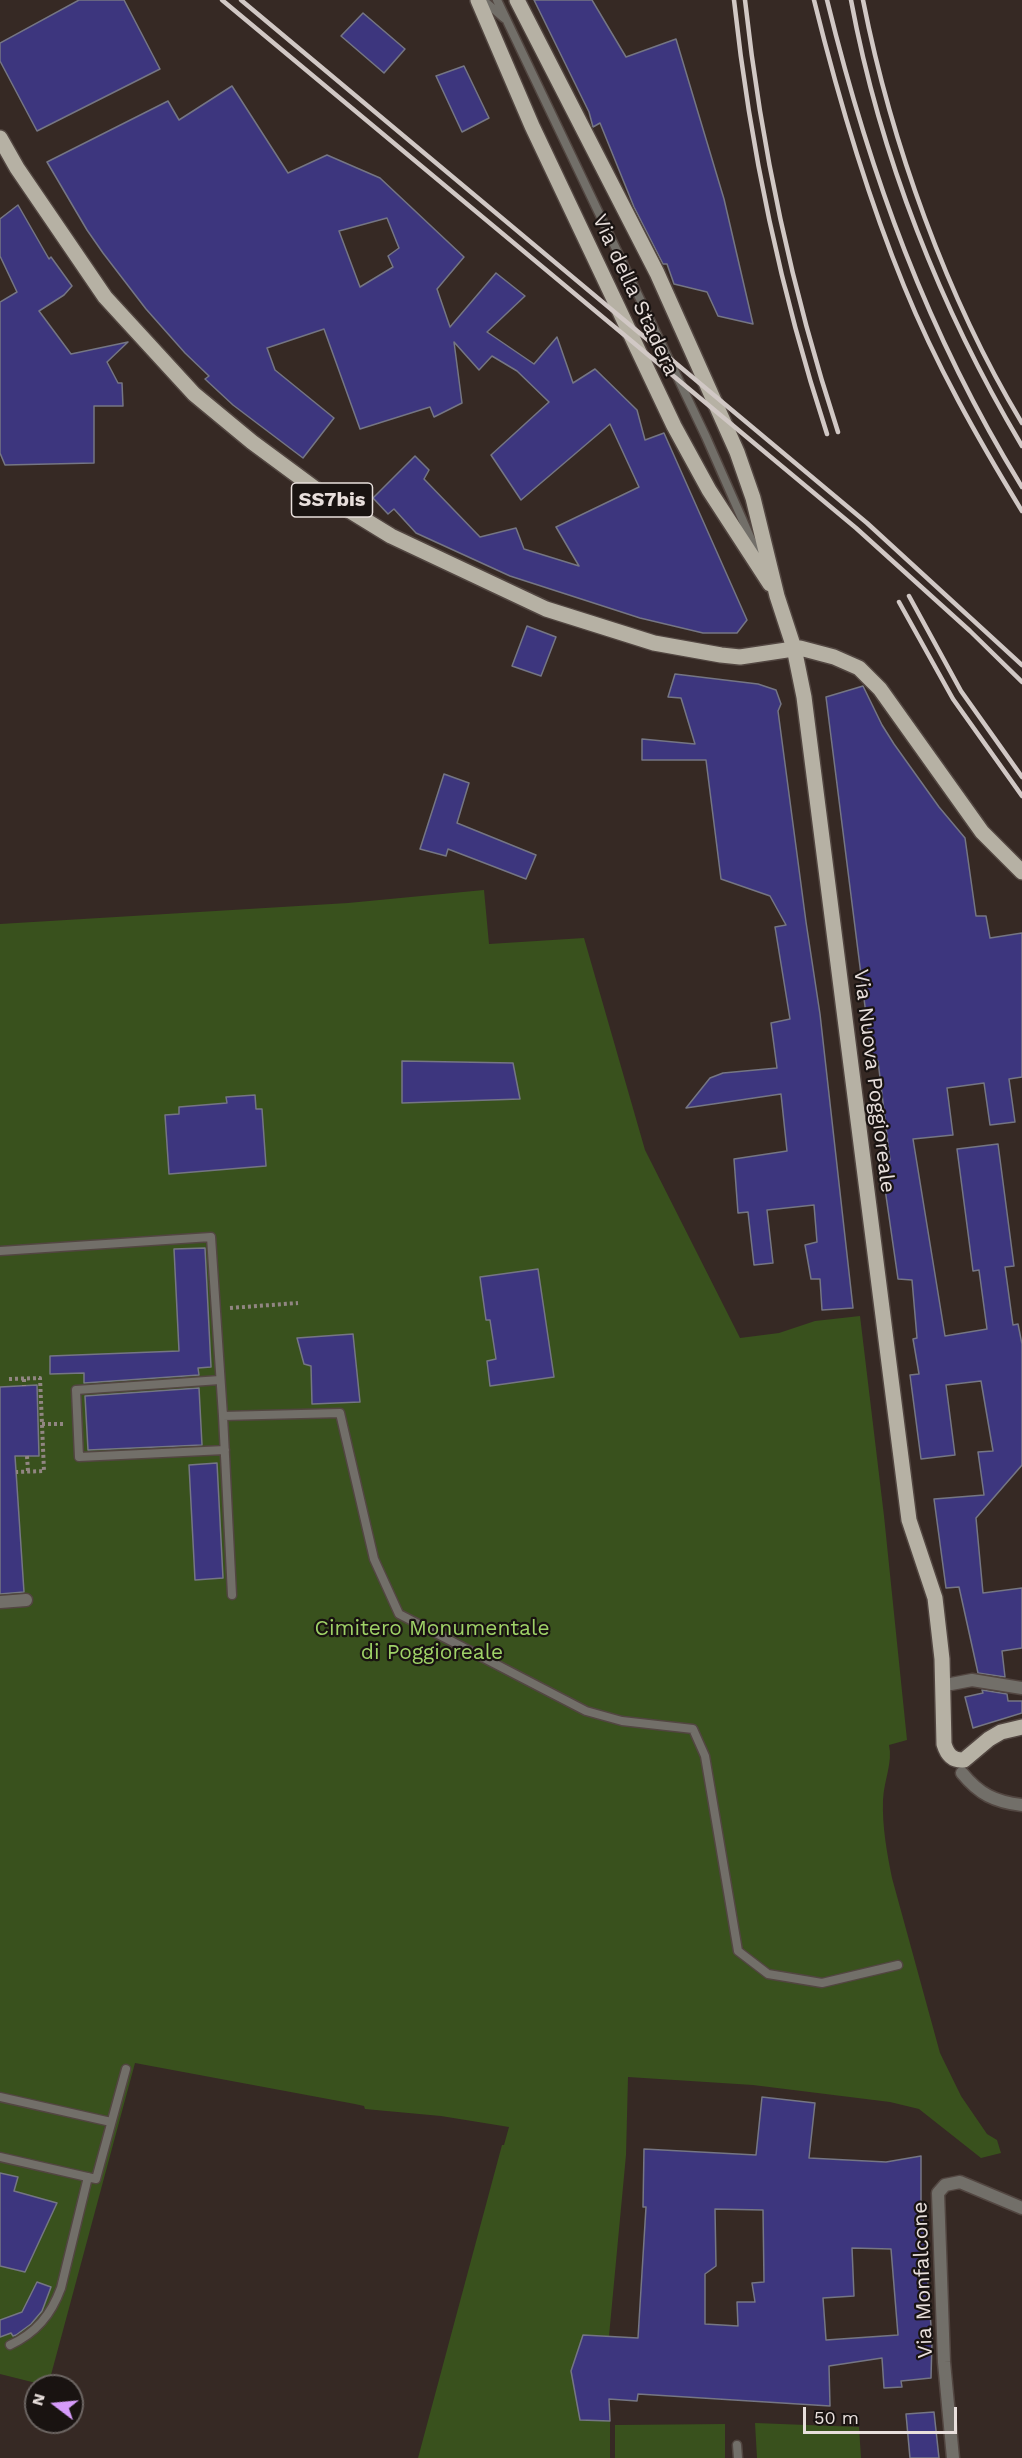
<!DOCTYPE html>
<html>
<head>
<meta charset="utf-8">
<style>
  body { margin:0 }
  #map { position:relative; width:1022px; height:2458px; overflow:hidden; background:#362924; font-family:"Work Sans",sans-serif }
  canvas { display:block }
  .north { position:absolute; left:24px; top:2374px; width:60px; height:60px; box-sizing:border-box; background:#191311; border:2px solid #6c6562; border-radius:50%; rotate:286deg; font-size:16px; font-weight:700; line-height:24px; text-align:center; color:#e8dfdc }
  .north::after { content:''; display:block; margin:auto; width:21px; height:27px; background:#d69bfa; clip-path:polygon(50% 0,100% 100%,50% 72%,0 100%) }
  .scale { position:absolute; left:803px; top:2407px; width:154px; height:27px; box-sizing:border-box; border:3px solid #e8dfdc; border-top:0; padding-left:8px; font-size:18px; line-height:21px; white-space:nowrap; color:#e8dfdc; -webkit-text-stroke:4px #191311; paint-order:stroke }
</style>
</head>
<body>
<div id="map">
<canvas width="1022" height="2458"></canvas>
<div class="north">N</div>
<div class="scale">50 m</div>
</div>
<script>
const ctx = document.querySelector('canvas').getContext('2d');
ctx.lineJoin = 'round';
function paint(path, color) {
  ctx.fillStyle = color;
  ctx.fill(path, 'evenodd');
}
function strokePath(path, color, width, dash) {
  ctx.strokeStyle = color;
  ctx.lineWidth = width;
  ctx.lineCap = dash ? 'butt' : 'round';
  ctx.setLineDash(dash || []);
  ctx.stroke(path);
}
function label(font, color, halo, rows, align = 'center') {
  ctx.font = font + ' "Work Sans",sans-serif';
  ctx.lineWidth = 4.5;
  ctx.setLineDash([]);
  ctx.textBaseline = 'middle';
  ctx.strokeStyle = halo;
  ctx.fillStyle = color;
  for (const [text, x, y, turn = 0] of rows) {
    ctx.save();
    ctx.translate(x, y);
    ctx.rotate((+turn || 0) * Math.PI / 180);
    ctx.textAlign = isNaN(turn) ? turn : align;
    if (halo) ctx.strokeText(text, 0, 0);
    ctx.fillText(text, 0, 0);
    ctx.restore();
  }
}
paint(new Path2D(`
  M484,890L489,944L584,938L645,1150L740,1338L779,1333L815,1321L860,1316L884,1516L907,1740L889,1745C893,1762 884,1780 883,1800C882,1826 887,1853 892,1878L940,2053L961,2096L987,2134L997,2140L1001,2153L981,2158L919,2109L890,2102L753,2085L628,2077L626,2155L609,2336L583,2335L571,2371L580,2420L610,2421V2458H418L502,2145H504L509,2127L441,2116L365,2109L364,2106L355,2104L135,2063L48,2386L0,2374V924L348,903Z
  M755,2423L859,2427L861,2458H757Z
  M725,2424V2458H615V2425Z`), '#39511d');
const building = new Path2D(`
  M79,0H124L160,69L37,131L0,61V43Z
  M534,0H592L626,57L676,39L724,199L753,324L718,316L707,292L674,284L667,264H663L634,207L600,123L593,127L589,112Z
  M363,13L405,49L384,73L341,36Z
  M464,66L489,118L462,132L436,76Z
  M232,86L288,173L327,155L380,178L464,257L437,289L450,327L496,273L525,296L487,332L534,364L557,337L573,383L595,369L637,410L645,440L664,433L747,620L737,633H703L640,618L510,576L416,533L394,509L388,514L373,498L415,456L429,470L424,479L480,537L516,528L524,549L579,566L556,527L639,487L610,424L521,500L491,455L549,402L517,371L492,356L479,370L454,342L462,403L434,417L430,407L360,429L324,329L267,348L275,370L334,418L303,458L233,405L205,379L209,376L185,353L146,309L103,253L87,230L47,162L168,101L179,120ZM387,218L399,248L388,256L393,267L360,287L339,231Z
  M18,205L49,259L51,257L72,286L64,295L39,311L71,354L128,342L107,362L118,383H122L123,406H94V463L5,465L0,453V302L17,292L0,256V219Z
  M527,626L556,637L541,676L512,666Z
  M675,674L758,684L776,690L781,704L778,711L806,922L820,1014L853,1308L822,1310L820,1279H811L805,1245L817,1242L814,1205L767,1210L773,1263L754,1265L748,1212L738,1213L734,1159L787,1151L781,1094L686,1108L710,1078L723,1073L777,1068L771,1023L790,1019L775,927L786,925L770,896L721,879L706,760H642V739L695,744L681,698L668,697Z
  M863,686L882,725L894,744L939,807L965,838L976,916H986L990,938L1022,933V1077L1009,1079L1015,1122L990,1125L984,1083L947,1088L953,1135L913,1139L945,1336L987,1329L979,1270L973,1271L957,1149L998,1144L1014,1266L1005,1267L1013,1325L1018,1324L1022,1344V1465L976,1518L983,1593L1022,1588V1648L1002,1651L1005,1677L978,1673L959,1587L946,1588L934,1499L984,1495L978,1452L993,1451L981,1381L946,1385L955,1455L921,1459L910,1375L919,1374L913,1339L917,1338L912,1280L898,1279L881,1161L890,1160L878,1061L872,1062L826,697Z
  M444,774L469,783L457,823L536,855L526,879L448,849L446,856L420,849Z
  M402,1061L513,1063L520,1099L402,1103Z
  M255,1095L256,1109H262L266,1166L169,1174L165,1115L179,1114V1107L227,1103L226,1097Z
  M205,1248L211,1367L198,1368L199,1375L84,1383V1373L50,1374V1356L179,1351L174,1249Z
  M538,1269L554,1377L490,1386L487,1361L496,1359L490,1320H486L480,1277Z
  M353,1334L360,1402L312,1404L311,1366L304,1364L297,1338Z
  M37,1385L39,1456H15L24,1592L0,1594V1387Z
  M199,1388L202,1445L88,1450L85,1396Z
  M217,1463L223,1578L195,1580L189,1465Z
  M982,1690L1007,1694L1008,1701H1022V1713L973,1728L965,1697L983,1693Z
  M762,2097L815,2103L809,2158L886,2162L921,2156V2216H923L932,2340L931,2378L901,2381L902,2387L884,2388L882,2358L829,2366L830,2406L638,2394L637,2401L609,2399L610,2421L580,2420L571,2371L583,2335L638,2338L646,2207H643L644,2149L756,2155ZM715,2209L763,2210L764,2282L752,2283L755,2302H737L738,2326L705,2324V2274L716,2266ZM852,2248L891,2249L898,2335L826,2340L823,2298L854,2296Z
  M0,2173L18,2177L14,2191L57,2203L25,2272L0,2266Z
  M37,2282L51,2287L42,2311L31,2324L16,2335L13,2336L11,2333L0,2337V2320L22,2312Z
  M934,2412L939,2458H910L906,2414Z`);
paint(building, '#3d367e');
strokePath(building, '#757684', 1.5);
const lane = new Path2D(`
  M483,0L504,18
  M497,0L706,437L758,555
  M0,1251L211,1237L223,1416L340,1413L374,1559L399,1614L586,1711L622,1721L693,1729L705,1756L738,1951L768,1974L822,1983L898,1965
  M220,1380L76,1390L79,1457L225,1450
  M223,1416L232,1595
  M0,2097L111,2122
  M0,2157L96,2179L126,2069
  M10,2345C36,2333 51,2315 61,2288L88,2177
  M737,2445L738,2458`);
const street = new Path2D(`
  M0,1602L26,1600
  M951,1684L972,1680L1022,1688
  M962,1773C979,1794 995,1802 1022,1805
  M953,2458L944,2362L938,2193L945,2185L960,2182L1022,2208`);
const primary = new Path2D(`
  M478,0L532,126L674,426L709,490L770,584
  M517,0L657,273L737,452L753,498L777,596L794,648L804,697L909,1520L935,1598L942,1659L944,1744C947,1754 952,1761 964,1760L989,1739L1001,1732L1022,1727
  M0,138L17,168L105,297L194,394L252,442L321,493L391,536L546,609L654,643L721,655L740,657L800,648L834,657L859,668L880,689L982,832L1022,872`);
strokePath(lane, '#524641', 11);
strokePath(street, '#524641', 15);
strokePath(primary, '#524641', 18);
strokePath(new Path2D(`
  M230,1308L298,1303
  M9,1379L40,1378L44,1471L16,1472
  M24,1379V1386
  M42,1424H65
  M27,1456L28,1471`), '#918682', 4, [3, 3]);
strokePath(lane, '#726f69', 8);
strokePath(street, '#726f69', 12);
strokePath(primary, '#b6b1a4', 15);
strokePath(new Path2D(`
  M222,0L856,528L970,631L1022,682
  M241,0L867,523L1022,665
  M734,0C750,148 781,293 827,434
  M745,0C761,147 792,291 838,432
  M814,0C838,97 866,193 904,286C936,365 978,439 1022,511
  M827,0C870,175 927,333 1022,487
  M851,0C880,156 941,310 1022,446
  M863,0C891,142 947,299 1022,423
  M909,596L961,691L1022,777
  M899,602L953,699L1022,796`), '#d1c8c5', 4.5);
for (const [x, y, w] of [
  [332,500,81]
]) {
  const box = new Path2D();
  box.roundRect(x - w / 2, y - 17, w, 34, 4.5);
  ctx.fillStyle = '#191311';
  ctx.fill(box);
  strokePath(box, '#e8dfdc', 1.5);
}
label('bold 20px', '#e8dfdc', null, [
  ["SS7bis",332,500]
]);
label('21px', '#e8dfdc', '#191311', [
  ["Via della Stadera",635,295,65],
  ["Via Nuova Poggioreale",874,1081,83],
  ["Via Monfalcone",923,2280,-92]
]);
label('21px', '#9fd267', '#191311', [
  ["Cimitero Monumentale",432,1629],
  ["di Poggioreale",432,1653]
]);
</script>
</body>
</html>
